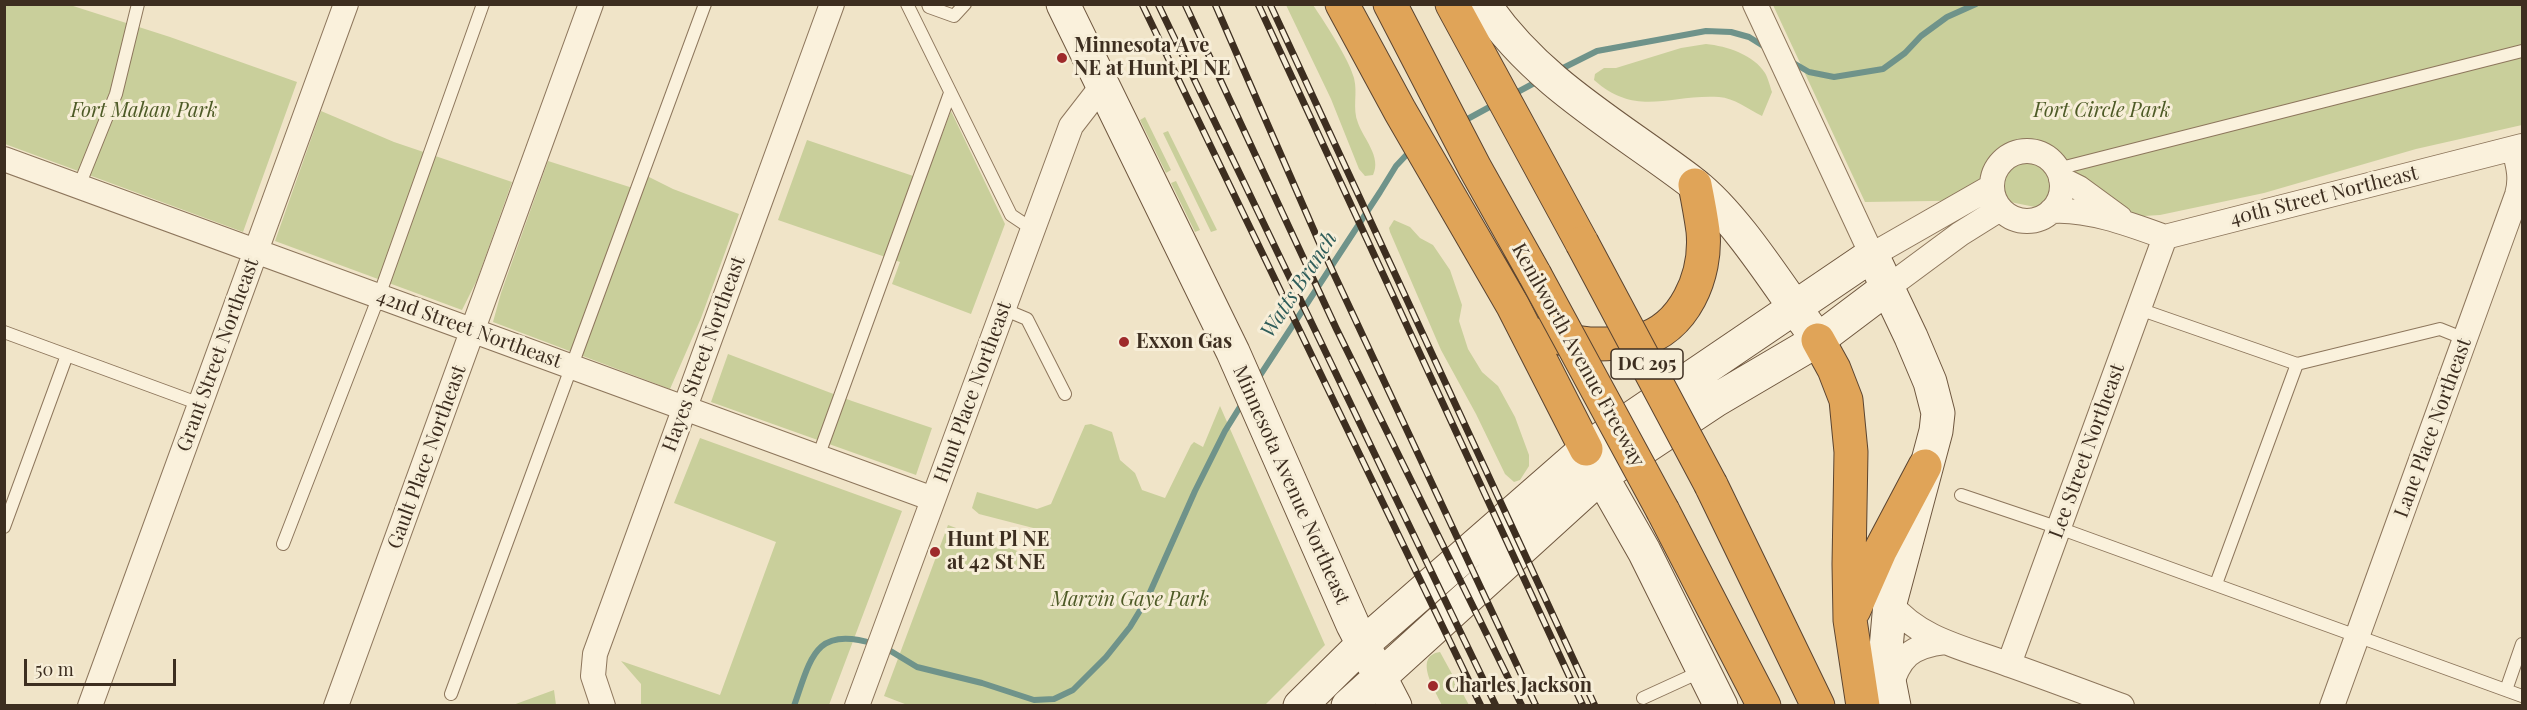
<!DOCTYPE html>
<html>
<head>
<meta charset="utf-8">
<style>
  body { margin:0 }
  #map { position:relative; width:2527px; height:710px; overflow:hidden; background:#f0e4c8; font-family:"Playfair Display",serif }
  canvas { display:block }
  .frame { position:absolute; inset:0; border:6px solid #3d2e20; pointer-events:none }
  .scale { position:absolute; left:24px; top:659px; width:152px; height:27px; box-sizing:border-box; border:3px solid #3d2e20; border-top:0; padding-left:8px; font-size:18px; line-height:21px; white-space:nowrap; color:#3d2e20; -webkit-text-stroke:4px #f7eed8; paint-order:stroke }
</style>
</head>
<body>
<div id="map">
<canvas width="2527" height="710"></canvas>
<div class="frame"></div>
<div class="scale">50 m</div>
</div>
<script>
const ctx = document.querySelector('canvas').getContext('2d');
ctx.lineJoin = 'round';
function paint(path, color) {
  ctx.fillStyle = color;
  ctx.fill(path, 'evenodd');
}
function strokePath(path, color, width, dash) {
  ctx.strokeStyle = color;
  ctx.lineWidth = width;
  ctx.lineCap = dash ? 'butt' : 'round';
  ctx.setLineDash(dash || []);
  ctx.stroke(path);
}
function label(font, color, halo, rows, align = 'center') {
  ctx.font = font + ' "Playfair Display",serif';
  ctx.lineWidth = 6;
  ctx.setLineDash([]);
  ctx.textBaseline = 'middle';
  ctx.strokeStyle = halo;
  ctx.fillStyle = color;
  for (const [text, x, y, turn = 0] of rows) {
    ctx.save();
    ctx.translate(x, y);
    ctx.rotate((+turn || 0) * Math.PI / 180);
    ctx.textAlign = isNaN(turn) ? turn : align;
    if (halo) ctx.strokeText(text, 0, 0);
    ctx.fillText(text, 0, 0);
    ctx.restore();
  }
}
paint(new Path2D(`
  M4,5H70L170,37L297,82L243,232L5,144Z
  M1286,5H1313C1325,23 1348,57 1354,78C1358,93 1352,108 1358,123C1363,138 1382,157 1373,175L1365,176L1359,169L1331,99Z
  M1773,5H2522V125L2416,149L2264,193L2160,215L2095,219L2000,200L1865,202Z
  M1706,44C1727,46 1754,55 1765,73C1768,78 1770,86 1772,92L1762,116C1748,109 1734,98 1719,97C1669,94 1637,118 1594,80L1595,74L1604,68H1616L1681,48Z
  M321,111L394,142L512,182L477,280L462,310L275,241Z
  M951,111L1005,224L971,314L892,284L900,262L778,220L807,140L925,180Z
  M1145,117L1171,170L1166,173L1140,120Z
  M1168,131L1217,230L1211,232L1163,133Z
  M548,161L639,190L645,175L673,189L739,214L701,318L670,389L493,322L501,293Z
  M1176,181L1200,230L1195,232L1171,183Z
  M1394,220L1410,227L1420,238L1433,245L1450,270L1462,305L1459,321L1468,349L1482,372L1498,386L1515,417L1529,455V466L1520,480L1514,482L1505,474L1476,414L1441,350L1390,232L1389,228Z
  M728,354L852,401L932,428L916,475L711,402Z
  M1220,406L1325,645L1265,705L910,706L884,696L948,525L1031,556L1041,530L979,514L972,508L977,492L1037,509L1051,504L1085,425L1091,424L1112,432L1120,460L1135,473L1142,490L1165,498L1191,445L1194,442L1203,447Z
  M700,438L902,511L829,705H641V684L621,661L720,695L776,542L674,503Z
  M1440,652L1469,705H1442C1436,692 1412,656 1440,652Z
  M554,690L556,705H513Z`), '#c9cf9b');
strokePath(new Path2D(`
  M1790,61L1809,72L1834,77L1883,69L1905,53L1921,36L1947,17L1976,4
  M1557,71L1597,51L1706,31L1731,32L1749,37L1765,47
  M1512,95L1540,80
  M1462,122L1495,104
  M1257,380L1380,192L1396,166L1411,150
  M884,647L917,667L982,683L1034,700L1054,699L1073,690L1106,657L1130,627L1147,599L1195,491L1225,431L1243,402
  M794,706C811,658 815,625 874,644`), '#6f938a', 6);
const service = new Path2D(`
  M907,4L1011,215L1032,229
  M928,4L929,7L954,16L965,4
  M2057,169L2522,51
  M79,186L116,94L138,4
  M1003,309L1027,319L1065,394
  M2139,309L2297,364L2440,329L2465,339
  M4,332L200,404
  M818,457L950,93
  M1961,495L2059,528L2522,696
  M4,527L67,355
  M283,544L379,296L483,4
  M2216,584L2297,364
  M2506,690L2522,644
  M451,694L705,4
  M1643,698L1702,671`);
const minor = new Path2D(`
  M1755,4L1872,255L1991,187
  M1992 186a35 35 0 1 1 70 0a35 35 0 1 1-70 0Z
  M4,159L933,499
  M2061,179L2079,188L2120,218
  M2051,211C2087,208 2132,225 2165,237L2522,146
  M1887,288L1960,234L2000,209
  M1890,603C1919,640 1968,649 2010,665C2047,678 2084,692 2122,706
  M2009,664L2165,237
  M1890,689C1899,657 1911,646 1945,642
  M90,706L346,4
  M336,706L591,4
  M603,706L593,676L595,654L832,4
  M857,706L1071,126L1102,86
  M2332,706L2517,195C2522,178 2518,165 2514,149`);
const secondary = new Path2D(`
  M1063,4L1233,352L1353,625L1395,706
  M1484,4C1538,84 1620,127 1694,184C1735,216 1776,282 1808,326
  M1591,458L1644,551L1721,706
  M1300,706L1363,644L1586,449L1872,255L1911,337L1930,382L1938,413L1936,431L1890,603L1885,660L1894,706
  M1348,706L1600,477L1716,400L1818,340L1887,288`);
const motorway = new Path2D(`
  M1342,4L1400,111L1513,306L1586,449
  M1390,4L1475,168L1535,275
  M1452,4L1582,243
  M1548,332C1567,343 1593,346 1615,343C1622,342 1630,343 1638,341C1685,329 1707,275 1703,231C1701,216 1698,200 1695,185
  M1818,340L1834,369L1846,400L1851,452L1849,564L1850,620L1863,706
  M1711,485L1818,706
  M1663,511L1764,706
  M1854,610L1880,551L1925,466`);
strokePath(service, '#8d765c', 14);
strokePath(minor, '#8d765c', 26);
strokePath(secondary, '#6f573f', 35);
strokePath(motorway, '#5b4430', 35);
strokePath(service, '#faf1dc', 12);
strokePath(minor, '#faf1dc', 24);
strokePath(secondary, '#faf1dc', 33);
strokePath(motorway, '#e0a458', 33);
const rail = new Path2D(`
  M1142,4L1481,706
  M1158,4L1496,706
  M1185,4L1336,328L1522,706
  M1215,4L1319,242L1536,706
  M1258,4L1583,706
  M1270,4L1595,706`);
strokePath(rail, '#3d2e20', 7);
strokePath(rail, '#f7eed8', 4.5, [14]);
const motorwayBridge = new Path2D(`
  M1582,243L1711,485
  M1535,275L1663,511`);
strokePath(motorwayBridge, '#5b4430', 35, []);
strokePath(motorwayBridge, '#e0a458', 33);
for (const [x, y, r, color] of [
  [1062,58,6,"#9e2a2b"],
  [1124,342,6,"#9e2a2b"],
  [935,552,6,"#9e2a2b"],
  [1433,686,6,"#9e2a2b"]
]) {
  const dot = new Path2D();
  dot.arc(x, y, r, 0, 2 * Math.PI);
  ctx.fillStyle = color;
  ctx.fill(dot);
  strokePath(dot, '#f7eed8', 2);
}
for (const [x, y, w] of [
  [1647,364,72]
]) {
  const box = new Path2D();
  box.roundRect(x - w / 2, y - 15, w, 30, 4.5);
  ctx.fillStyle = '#f7eed8';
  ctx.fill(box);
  strokePath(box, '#3d2e20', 1.5);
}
label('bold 18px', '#3d2e20', null, [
  ["DC 295",1647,364]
]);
label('bold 20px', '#3d2e20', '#f7eed8', [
  ["Minnesota Ave",1074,46],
  ["NE at Hunt Pl NE",1074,69],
  ["Exxon Gas",1136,342],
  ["Hunt Pl NE",947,540],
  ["at 42 St NE",947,563],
  ["Charles Jackson",1445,686]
], 'left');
label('italic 20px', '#4d5a26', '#f7eed8', [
  ["Fort Mahan Park",144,111],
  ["Fort Circle Park",2102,111],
  ["Marvin Gaye Park",1130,600]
]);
label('20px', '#3d2e20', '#f7eed8', [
  ["40th Street Northeast",2324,196,-14],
  ["42nd Street Northeast",469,329,20],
  ["Hayes Street Northeast",704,354,-70],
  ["Grant Street Northeast",218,355,-70],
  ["Kenilworth Avenue Freeway",1578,355,61],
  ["Hunt Place Northeast",973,392,-70],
  ["Lane Place Northeast",2433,428,-70],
  ["Lee Street Northeast",2087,451,-70],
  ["Gault Place Northeast",427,457,-70],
  ["Minnesota Avenue Northeast",1291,485,66]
]);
label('italic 21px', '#2f5d5a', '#f7eed8', [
  ["Watts Branch",1299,285,-57]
]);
</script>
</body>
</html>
